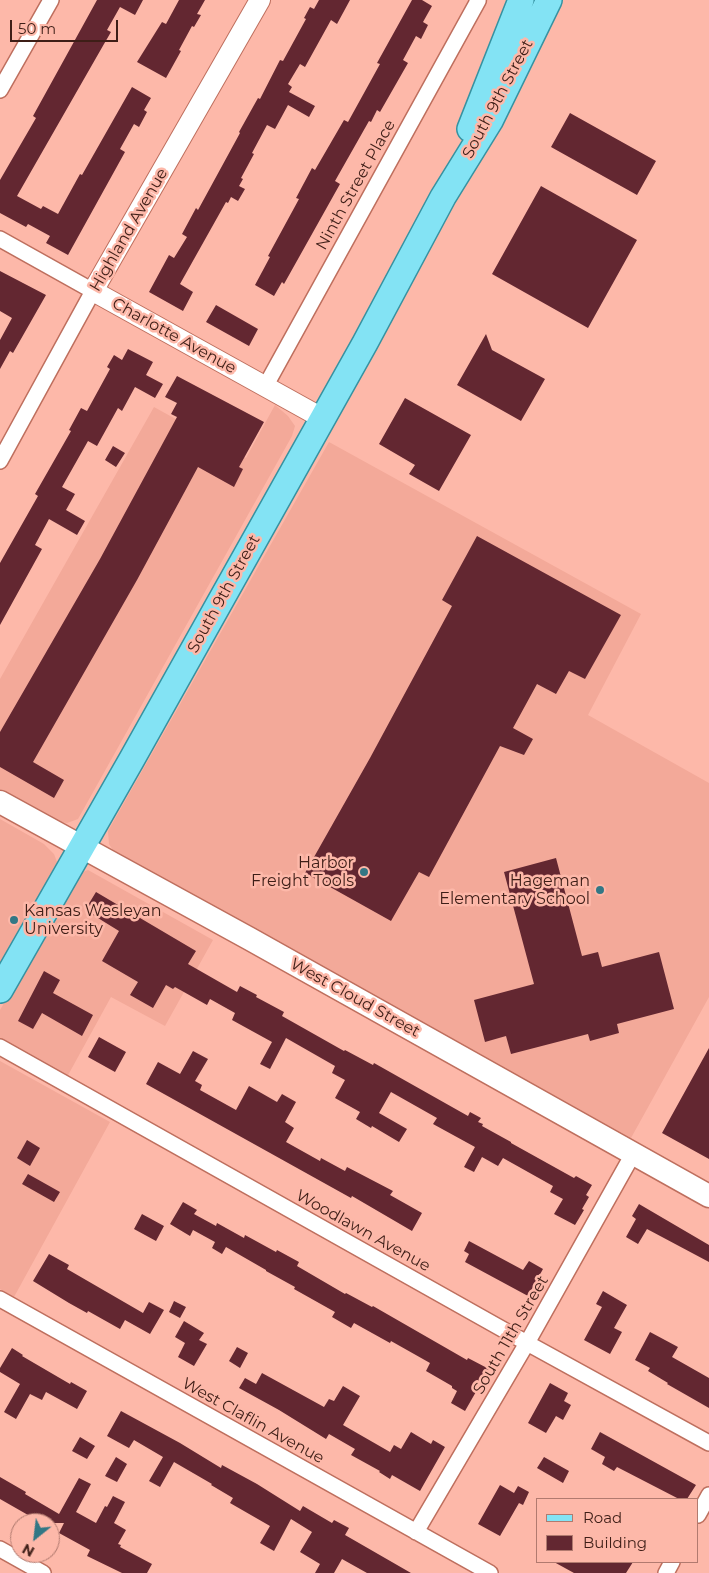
<!DOCTYPE html>
<html>
<head>
<meta charset="utf-8">
<style>
  body { margin:0 }
  #map { position:relative; width:709px; height:1573px; overflow:hidden; background:#fdb8a9; font-family:Montserrat,sans-serif }
  canvas { display:block }
  .legend { position:absolute; left:536px; top:1498px; width:162px; height:65px; box-sizing:border-box; background:#fdb8a9; border:1px solid #b17a6f; margin:0; padding:6px 9px; list-style:none; font-size:15px; color:#3e1e17 }
  .legend li { display:flex; align-items:center; gap:10px; height:25px }
  .legend b { width:25px; border:1px solid #b17a6f }
  .north { position:absolute; left:10px; top:1513px; width:50px; height:50px; box-sizing:border-box; background:#fdb8a9; border:1px solid #b17a6f; border-radius:50%; rotate:209deg; font-size:14px; font-weight:700; line-height:20px; text-align:center; color:#3e1e17 }
  .north::after { content:''; display:block; margin:auto; width:18px; height:22px; background:#327785; clip-path:polygon(50% 0,100% 100%,50% 72%,0 100%) }
  .scale { position:absolute; left:10px; top:20px; width:108px; height:22px; box-sizing:border-box; border:2px solid #3e1e17; border-top:0; padding-left:6px; font-size:15px; line-height:18px; white-space:nowrap; color:#3e1e17; -webkit-text-stroke:4px #fdb8a9; paint-order:stroke }
</style>
</head>
<body>
<div id="map">
<canvas width="709" height="1573"></canvas>
<ul class="legend">
<li><b style="height:6px;background:#83e3f4"></b>Road</li>
<li><b style="height:14px;background:#632731"></b>Building</li>
</ul>
<div class="north">N</div>
<div class="scale">50 m</div>
</div>
<script>
const ctx = document.querySelector('canvas').getContext('2d');
ctx.lineJoin = 'round';
function paint(path, color) {
  ctx.fillStyle = color;
  ctx.fill(path, 'evenodd');
}
function strokePath(path, color, width, dash) {
  ctx.strokeStyle = color;
  ctx.lineWidth = width;
  ctx.lineCap = dash ? 'butt' : 'round';
  ctx.setLineDash(dash || []);
  ctx.stroke(path);
}
function label(font, color, halo, rows, align = 'center') {
  ctx.font = font + ' Montserrat,sans-serif';
  ctx.lineWidth = 5;
  ctx.setLineDash([]);
  ctx.textBaseline = 'middle';
  ctx.strokeStyle = halo;
  ctx.fillStyle = color;
  for (const [text, x, y, turn = 0] of rows) {
    ctx.save();
    ctx.translate(x, y);
    ctx.rotate((+turn || 0) * Math.PI / 180);
    ctx.textAlign = isNaN(turn) ? turn : align;
    if (halo) ctx.strokeText(text, 0, 0);
    ctx.fillText(text, 0, 0);
    ctx.restore();
  }
}
paint(new Path2D(`
  M275,405L288,416L295,426L292,436L78,819L67,823L54,821L0,789V679L154,407L246,458Z
  M329,442L641,614L588,715L709,783V997L631,1138L114,852L109,844L108,831Z
  M0,819L44,844L54,854L57,862L55,872L0,968Z
  M88,870L213,940L165,1026L111,997L67,1077L0,1041V1010L77,879L83,872Z
  M0,1061L110,1122L14,1297L0,1289Z`), '#f3a999');
paint(new Path2D(`
  M97,0H143L135,15L120,7L107,30L111,32L104,44L17,196L41,209L43,206L58,214L80,174L82,175L132,87L151,98L144,110L147,112L139,127L134,124L120,149L125,152L68,255L46,243L50,236L28,224L26,227L0,213V180L36,118L33,116Z
  M179,0H205L197,14L201,15L194,27L192,26L179,50L181,51L166,78L137,62L162,22L166,24Z
  M319,0H350L337,24L331,20L305,67L300,64L288,84L292,87L289,92L315,106L309,117L288,105L275,129L267,125L252,153L254,154L241,178L243,179L239,186L245,189L238,201L231,197L228,203L226,202L180,284L193,292L183,311L149,292L169,255L174,258L187,237L182,234L196,208L198,210L240,133L239,132L258,98L260,99L280,60L283,61L306,19L304,18L310,7L314,9Z
  M412,0H422L432,6L423,22L428,25L421,39L416,36L403,60L408,63L380,112L377,110L371,122L369,121L335,181L340,184L284,284L282,282L274,296L255,285L270,257L268,256L299,199L296,198L312,168L315,170L344,120L348,122L380,64L377,63Z
  M570,113L656,161L637,195L551,147Z
  M541,186L637,240L588,328L492,274Z
  M0,271L46,295L13,353L10,351L0,369V340L12,318L0,311Z
  M216,305L258,329L249,346L206,322Z
  M486,334L492,350L545,379L521,421L457,385Z
  M128,349L153,362L146,375L163,384L155,398L135,387L122,411L118,408L97,446L88,441L62,487L75,494L66,510L85,521L77,535L49,519L35,545L42,549L0,625V563L38,496L35,494L71,431L69,430L81,408L87,411L110,369L107,367L114,355L122,360Z
  M177,376L264,422L239,467L243,469L234,487L198,467L137,580L33,762L64,780L54,798L0,767V732L100,559L177,417L171,414L177,403L165,397Z
  M405,398L471,435L439,491L409,474L415,465L379,444Z
  M113,446L125,453L116,467L105,460Z
  M477,536L621,615L585,679L569,671L556,694L537,684L513,728L533,739L524,755L500,746L429,877L419,872L391,921L305,873L370,758L452,606L442,600Z
  M556,858L582,956L598,952L602,967L659,952L674,1009L617,1024L619,1033L590,1041L588,1034L511,1054L506,1036L485,1042L474,1000L534,984L504,872Z
  M96,892L196,951L188,964L237,992L240,986L257,995L256,997L284,1012L282,1016L344,1051L345,1050L373,1065L374,1063L468,1116L470,1112L481,1118L478,1122L483,1124L482,1126L511,1142V1143L574,1178L576,1176L592,1185L586,1195L589,1197L582,1209L584,1210L575,1225L554,1214L563,1199L550,1192L553,1186L503,1158L498,1166L482,1157L474,1172L464,1167L475,1147L433,1124L437,1118L391,1092L379,1113L407,1129L399,1142L372,1126L371,1128L356,1119L360,1112L335,1098L345,1080L332,1073L335,1066L286,1038L270,1069L260,1064L272,1042L232,1020L235,1013L210,999L207,1005L175,987L173,989L166,985L153,1008L130,995L138,982L102,961L119,931L85,910Z
  M44,971L60,980L53,993L93,1015L82,1036L42,1013L33,1029L18,1021Z
  M99,1037L126,1052L115,1072L88,1057Z
  M709,1048V1159L662,1133Z
  M193,1051L208,1059L195,1081L202,1085L200,1090L236,1110L249,1086L277,1102L282,1094L296,1102L285,1122L294,1128L286,1142L320,1161L321,1158L345,1171L347,1167L393,1191L390,1195L422,1213L412,1231L352,1196L351,1198L146,1084L158,1062L180,1074Z
  M27,1140L40,1148L30,1166L17,1158Z
  M28,1174L60,1192L54,1202L22,1184Z
  M183,1202L197,1210L194,1214L216,1226L217,1223L244,1238L245,1235L276,1252L277,1250L299,1262L297,1266L345,1294L346,1293L372,1307L373,1306L467,1360L468,1358L489,1369L465,1411L451,1403L457,1391L452,1388V1386L426,1371L430,1363L391,1341L390,1343L354,1323L351,1328L332,1317L335,1312L294,1289L295,1287L266,1271V1270L226,1247L222,1254L212,1248L215,1242L193,1230L190,1236L170,1224Z
  M639,1204L709,1245V1262L647,1229L638,1244L626,1237L636,1219L632,1216Z
  M142,1214L164,1226L156,1241L134,1229Z
  M469,1241L523,1270L529,1261L543,1269L528,1296L465,1262L469,1254L464,1251Z
  M49,1254L69,1265L67,1269L143,1313L149,1302L164,1310L150,1334L125,1320L120,1329L88,1311L87,1313L69,1303L33,1281Z
  M603,1291L627,1305L614,1328L622,1332L610,1354L584,1340L602,1307L596,1304Z
  M174,1301L186,1307L180,1318L169,1312Z
  M184,1321L204,1333L199,1340L207,1344L194,1366L178,1357L185,1343L175,1337Z
  M650,1332L678,1347L672,1357L709,1378V1408L667,1384L668,1383L648,1371L650,1368L635,1360Z
  M237,1347L248,1353L240,1368L229,1361Z
  M12,1348L23,1355L22,1356L70,1384L71,1382L87,1391L77,1409L46,1392L42,1400L30,1394L16,1419L4,1412L20,1384L0,1372V1368Z
  M262,1373L324,1407L329,1399L334,1401L343,1386L360,1396L343,1425L390,1452L394,1445L401,1449L411,1432L431,1444L433,1440L445,1447L420,1491L392,1475L390,1479L379,1472L380,1471L351,1455L355,1449L329,1434L326,1439L279,1410L239,1388L245,1378L256,1384Z
  M550,1383L568,1393L564,1401L571,1405L563,1420L556,1416L546,1433L528,1423Z
  M121,1411L180,1443L221,1468L222,1465L257,1484L300,1511L303,1506L332,1523L334,1520L349,1528L345,1535L411,1573H367L342,1559L334,1573H315L320,1564L300,1552L312,1532L291,1519L274,1551L260,1543L270,1526L230,1503L233,1498L211,1485L212,1484L174,1462L160,1487L149,1481L163,1457L134,1440L129,1448L107,1436Z
  M600,1432L696,1485L687,1499H679L617,1467L614,1471L602,1464L605,1457L591,1449Z
  M80,1437L95,1446L87,1459L72,1451Z
  M116,1457L127,1464L117,1482L105,1476Z
  M544,1457L569,1471L563,1483L537,1468Z
  M0,1477L26,1492L25,1494L59,1514L79,1478L91,1484L76,1512L96,1523L105,1506L107,1507L113,1496L125,1502L114,1523L126,1530L118,1544L121,1545L120,1547L152,1564L147,1573H122L87,1556L90,1550L59,1533L64,1523H42L0,1499Z
  M500,1485L514,1493L518,1486L529,1492L523,1505L519,1503L500,1536L478,1524Z
  M554,1562H633L626,1573H574Z`), '#632731');
const minor = new Path2D(`
  M0,90L51,0
  M0,239L93,291L0,461
  M265,387L478,1L477,0
  M0,1047L527,1343L709,1443
  M0,1299L490,1573
  M698,1515L709,1495
  M416,1532L527,1343L633,1154
  M0,1549L43,1573
  M666,1573L672,1562`);
const tertiary = new Path2D(`
  M260,0L93,291L322,418`);
const secondary = new Path2D(`
  M0,802L250,939L709,1196`);
const primary = new Path2D(`
  M470,129L521,0
  M0,990L132,759L365,343L443,197L490,121L549,0`);
strokePath(minor, '#be6f5e', 18);
strokePath(tertiary, '#be6f5e', 22);
strokePath(secondary, '#be6f5e', 25);
strokePath(primary, '#3692a1', 28);
strokePath(minor, '#fff', 15);
strokePath(tertiary, '#fff', 20);
strokePath(secondary, '#fff', 22);
strokePath(primary, '#83e3f4', 25);
for (const [x, y, r, color] of [
  [364,872,5,"#327785"],
  [600,890,5,"#327785"],
  [14,920,5,"#327785"]
]) {
  const dot = new Path2D();
  dot.arc(x, y, r, 0, 2 * Math.PI);
  ctx.fillStyle = color;
  ctx.fill(dot);
  strokePath(dot, '#fdb8a9', 2);
}
label('16px', '#3e1e17', '#fdb8a9', [
  ["South 9th Street",498,99,-62],
  ["Ninth Street Place",356,185,-61],
  ["Highland Avenue",129,230,-60],
  ["Charlotte Avenue",174,336,29],
  ["South 9th Street",224,594,-61],
  ["West Cloud Street",355,998,29],
  ["Woodlawn Avenue",363,1231,29],
  ["South 11th Street",511,1335,-60],
  ["West Claflin Avenue",253,1421,29]
]);
label('16px', '#3e1e17', '#fdb8a9', [
  ["Harbor",354,863],
  ["Freight Tools",354,881],
  ["Hageman",590,881],
  ["Elementary School",590,899],
  ["Kansas Wesleyan",24,911,"left"],
  ["University",24,929,"left"]
], 'right');
</script>
</body>
</html>
